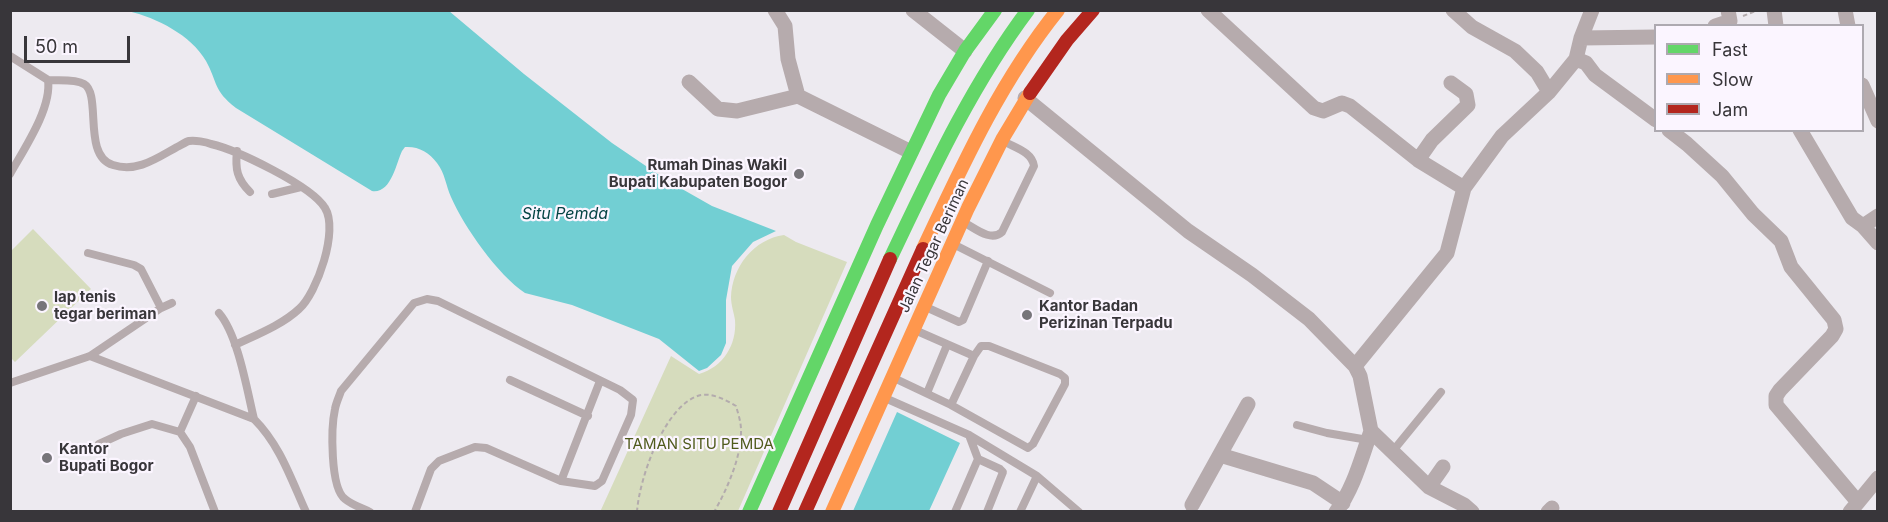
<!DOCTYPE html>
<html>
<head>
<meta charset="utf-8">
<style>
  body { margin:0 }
  #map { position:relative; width:1888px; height:522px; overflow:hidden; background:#edeaf0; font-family:Inter,sans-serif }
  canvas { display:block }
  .frame { position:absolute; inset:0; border:12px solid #38363a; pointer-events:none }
  .legend { position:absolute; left:1654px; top:24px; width:210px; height:108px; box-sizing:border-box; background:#fbf5ff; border:2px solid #ada9b0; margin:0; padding:8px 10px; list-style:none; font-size:18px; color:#38363a }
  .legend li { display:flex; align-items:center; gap:12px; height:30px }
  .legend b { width:30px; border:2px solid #ada9b0 }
  .scale { position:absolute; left:24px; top:36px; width:106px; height:27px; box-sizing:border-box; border:3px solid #38363a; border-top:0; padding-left:8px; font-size:18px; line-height:21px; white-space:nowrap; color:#38363a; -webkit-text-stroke:4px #fbf5ff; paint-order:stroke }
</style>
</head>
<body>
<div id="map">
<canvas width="1888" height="522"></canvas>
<div class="frame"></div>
<ul class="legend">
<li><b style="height:8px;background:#63d668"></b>Fast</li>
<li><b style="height:8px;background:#ff974d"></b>Slow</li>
<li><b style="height:8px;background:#b3261e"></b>Jam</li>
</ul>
<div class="scale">50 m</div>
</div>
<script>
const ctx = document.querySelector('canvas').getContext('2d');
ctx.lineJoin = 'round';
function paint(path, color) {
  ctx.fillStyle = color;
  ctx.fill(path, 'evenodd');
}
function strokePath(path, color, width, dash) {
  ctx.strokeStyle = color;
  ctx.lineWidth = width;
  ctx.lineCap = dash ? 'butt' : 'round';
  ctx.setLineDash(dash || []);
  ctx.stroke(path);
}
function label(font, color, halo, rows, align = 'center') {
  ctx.font = font + ' Inter,sans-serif';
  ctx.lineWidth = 4.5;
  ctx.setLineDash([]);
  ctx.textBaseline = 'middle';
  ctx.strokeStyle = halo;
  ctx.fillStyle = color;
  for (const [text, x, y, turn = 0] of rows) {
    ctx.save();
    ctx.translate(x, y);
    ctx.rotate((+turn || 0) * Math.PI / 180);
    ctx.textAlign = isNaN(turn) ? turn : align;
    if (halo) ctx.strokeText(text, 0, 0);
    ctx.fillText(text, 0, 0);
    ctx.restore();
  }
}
paint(new Path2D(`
  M33,229L91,289L15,362L10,357L11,251Z
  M784,235L796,242L847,262L738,511L600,512L671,356L699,374C723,367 737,345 735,320C734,313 731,305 731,297C732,267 754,239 784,235Z`), '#d6dcbd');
paint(new Path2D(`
  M128,11H449L524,74L612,143L668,181L712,206L776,231L753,242L732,266L726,300V343L721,355L707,368L699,371L659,339L572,305L525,293C498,275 464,227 451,197C446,186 445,173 437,163C429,152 418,146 405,147L402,151C396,164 391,194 372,191L236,108C213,90 218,83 206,61C191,35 157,18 128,11Z
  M897,412L960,443L929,511H853Z`), '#72cfd3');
strokePath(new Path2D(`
  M1743,16L1758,10
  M637,512C639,479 665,403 701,395C713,393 726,400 736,406C738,413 741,422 741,430C742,455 727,490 714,512`), '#b3abad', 2, [4.5, 3]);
strokePath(new Path2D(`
  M10,56L48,80C52,108 24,149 10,174
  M48,80C59,81 75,79 84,84C102,94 82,156 113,165C137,173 157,158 177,147C180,146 185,142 189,141C195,140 206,142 211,144C237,150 312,186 325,208C339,230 317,293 299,309C282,325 256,335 235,345
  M237,151C235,169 237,179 250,192
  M272,194L301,187
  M965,223C976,229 991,242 1002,232L1034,166C1032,152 1016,148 1005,142
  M955,245L1050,293
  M88,253L134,265L141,269L161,308
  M928,308L959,322L963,320L988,261
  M219,313C238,335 247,390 254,419
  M90,356L254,419C280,445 291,479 306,512
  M896,379L951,405L974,356L917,331
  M510,380L588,416
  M10,383L90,356L161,308L172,303
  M927,393L947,345
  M885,398L969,435L1037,476L1079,512
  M951,405L1028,448L1033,444L1065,384V378L1060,374L989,346H981L974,356
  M1297,425L1327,433L1368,440
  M180,432L196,396
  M99,444L121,434L152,424L180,432L190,447L215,512
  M1392,452L1441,392
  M978,459L1000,469L1003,472L987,512
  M561,481L600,381
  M370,512C362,508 352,505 345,499C330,488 331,427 335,409C336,403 339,397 341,391L414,303L427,299L438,301L620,390L633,400L631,415L602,481L595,486L561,481L486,448L475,447L439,461L431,469L415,512
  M955,512L978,459L969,435
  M1020,512L1037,476`), '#b6abad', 8);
strokePath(new Path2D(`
  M775,10L785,26L788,59L798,96
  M913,10L965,51
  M1208,10L1314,108L1323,111L1342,103L1350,106L1418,160L1464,188
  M1453,10L1472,27L1515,51L1537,72L1549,92
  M1774,10L1776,26
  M1845,10L1848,26
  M1715,26L1730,21L1728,10
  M1581,38L1656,37
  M1576,59L1586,63L1595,75L1656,120
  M689,82L718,109L737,111L798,96L911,152
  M1862,85L1878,121
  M1025,98L1188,231L1252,275L1309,319L1355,366L1360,376L1371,431L1429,487L1464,505L1472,512
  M1669,130L1687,144L1722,176L1753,214L1781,241L1791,267L1834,320L1836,329L1832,336L1780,390L1776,396V405L1857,501
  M1800,130L1852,218L1863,226L1878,243
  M1418,160L1432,140L1468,105L1466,94L1451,83
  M1863,226L1878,216
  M1355,366L1447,253L1464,188L1502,136L1549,92L1576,59L1581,38L1592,10
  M1220,455L1313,483L1343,503
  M1429,487L1443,467
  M1192,505L1248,404
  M1336,512C1354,488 1361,459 1371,431
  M1548,512L1552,508
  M1850,512L1878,478`), '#b6abad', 15);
strokePath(new Path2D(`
  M890,259C931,173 971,86 1028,10
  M749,512L877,225L939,95L965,51L995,10`), '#63d668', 14);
strokePath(new Path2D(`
  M923,249C962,166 1000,82 1058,10
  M832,512L968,208L1003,138L1030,93`), '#ff974d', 14);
strokePath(new Path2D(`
  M1030,93L1067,40L1093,10
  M779,512L890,259
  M805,512L923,249`), '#b3261e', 14);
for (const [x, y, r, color] of [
  [799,174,6,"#77757a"],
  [42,306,6,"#77757a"],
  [1027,315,6,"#77757a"],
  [47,458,6,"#77757a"]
]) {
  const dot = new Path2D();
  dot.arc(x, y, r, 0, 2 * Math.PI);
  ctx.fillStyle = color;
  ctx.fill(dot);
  strokePath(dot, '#fbf5ff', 2);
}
label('bold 15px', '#38363a', '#fbf5ff', [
  ["Rumah Dinas Wakil",787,165,"right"],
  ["Bupati Kabupaten Bogor",787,182,"right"],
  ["lap tenis",54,297],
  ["tegar beriman",54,314],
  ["Kantor Badan",1039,306],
  ["Perizinan Terpadu",1039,323],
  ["Kantor",59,449],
  ["Bupati Bogor",59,466]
], 'left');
label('15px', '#38363a', '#fbf5ff', [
  ["Jalan Tegar Beriman",934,246,-65]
]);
label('15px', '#505b1d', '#fbf5ff', [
  ["TAMAN SITU PEMDA",699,444]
]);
label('italic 16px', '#044344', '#fbf5ff', [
  ["Situ Pemda",565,214]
]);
</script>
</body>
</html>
